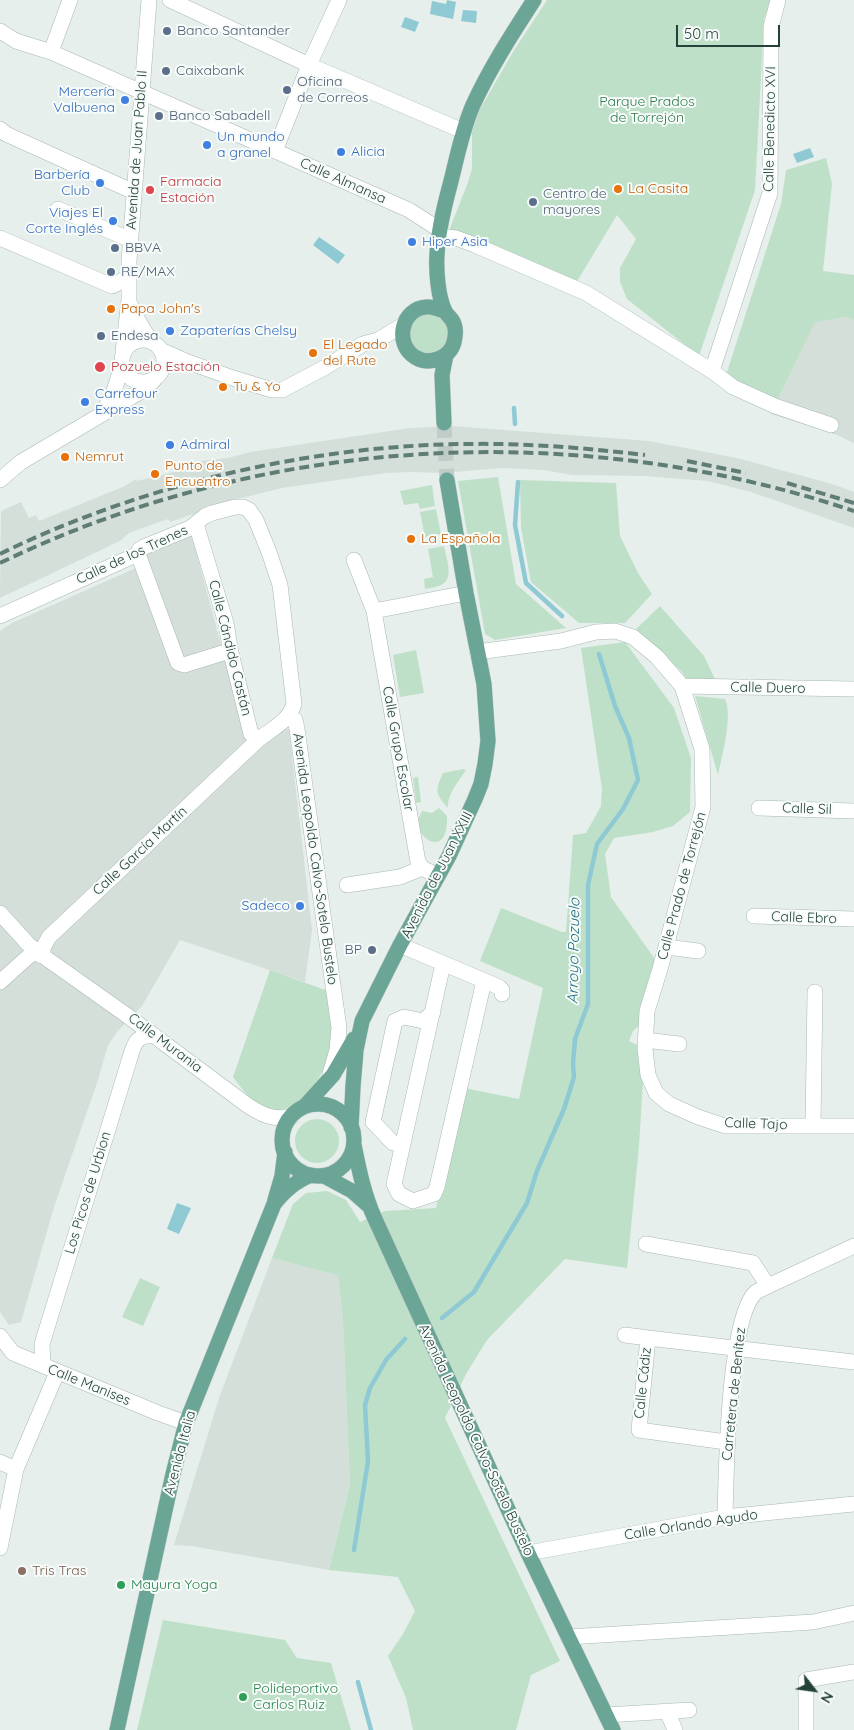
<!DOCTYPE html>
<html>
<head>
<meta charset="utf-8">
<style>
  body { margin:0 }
  #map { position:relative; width:854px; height:1730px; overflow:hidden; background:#e6efeb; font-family:Quicksand,sans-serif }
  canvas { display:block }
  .north { position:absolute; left:789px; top:1665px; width:50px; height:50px; -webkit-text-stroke:4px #f7fbf9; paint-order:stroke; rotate:120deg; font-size:14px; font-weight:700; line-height:20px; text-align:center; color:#24423a }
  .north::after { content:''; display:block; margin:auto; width:18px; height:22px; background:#24423a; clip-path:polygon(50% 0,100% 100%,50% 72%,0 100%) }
  .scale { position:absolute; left:676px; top:25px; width:104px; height:22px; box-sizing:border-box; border:2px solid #24423a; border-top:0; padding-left:6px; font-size:15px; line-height:18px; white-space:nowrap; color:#24423a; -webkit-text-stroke:4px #f7fbf9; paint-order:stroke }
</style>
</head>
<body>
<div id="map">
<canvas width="854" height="1730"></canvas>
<div class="north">N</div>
<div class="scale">50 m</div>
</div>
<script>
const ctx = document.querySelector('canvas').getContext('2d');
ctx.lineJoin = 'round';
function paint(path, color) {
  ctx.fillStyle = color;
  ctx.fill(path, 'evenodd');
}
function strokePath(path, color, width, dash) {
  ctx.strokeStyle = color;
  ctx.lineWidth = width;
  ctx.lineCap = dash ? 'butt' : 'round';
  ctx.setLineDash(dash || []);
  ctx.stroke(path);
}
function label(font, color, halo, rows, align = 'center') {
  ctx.font = font + ' Quicksand,sans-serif';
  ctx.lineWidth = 4;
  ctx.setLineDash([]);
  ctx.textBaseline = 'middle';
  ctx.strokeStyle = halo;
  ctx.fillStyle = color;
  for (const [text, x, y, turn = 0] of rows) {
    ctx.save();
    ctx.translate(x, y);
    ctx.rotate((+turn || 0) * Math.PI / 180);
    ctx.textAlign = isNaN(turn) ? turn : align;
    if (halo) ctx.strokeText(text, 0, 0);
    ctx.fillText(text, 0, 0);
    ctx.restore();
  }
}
paint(new Path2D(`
  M846,317L854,320V443L837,435L771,414L815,321Z
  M452,426L649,441L737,458L832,484L854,492V528L751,492L708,481L644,476L572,475L543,470L502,468L443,473L410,472L386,473L282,488L234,500L170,522L168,519L129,533L120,541L0,598L1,511L21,502L29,518L36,515L39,521L125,486L136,479L137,481L201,465V461L228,458L250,452L410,428Z
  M192,536L251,757L283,728L289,729L312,930L305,982L180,940L142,1006L117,1032L108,1045L98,1080L54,1207L21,1322L9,1325L0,1312V631L12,623L147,563L144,554Z
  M272,1258L338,1274L343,1321L350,1485L329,1570L191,1546L174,1545L219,1398Z`), '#d4dfda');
paint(new Path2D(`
  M547,0H771L764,19L755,190L699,356L627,299L620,282V268L636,239L617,215L576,283L448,233L467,185L472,169V132L479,111L513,52Z
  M826,158L832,184L823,271L854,275V320L846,317L815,322L776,403L735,382L727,372L781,204L786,170Z
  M409 334a20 20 0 1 1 40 0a20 20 0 1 1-40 0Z
  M498,477L516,584L566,628L495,640L485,634L458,481Z
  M520,480L616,483L620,536L638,573L652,594L625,623H579L531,582L521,528Z
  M432,485L435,506L420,509L418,503L404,505L400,491Z
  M436,509L441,534L425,537L420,512Z
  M444,546C446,558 455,579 441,585C437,587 430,588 425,589L424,579L433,577L428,549Z
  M660,606L704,656L715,679L687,680L682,672L636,629Z
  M625,642L674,708L691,758L690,812L673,826L653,832L614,838L605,854L611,897L657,962L641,1024L633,1031L629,1041L645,1049L639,1146L627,1268L565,1259L487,1340L466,1374L445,1418L560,1661L531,1675L516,1730H413L406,1698L388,1656L403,1634L415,1611L398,1577L329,1570L350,1485L343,1321L338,1275L272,1258L293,1204L306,1193L327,1191L346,1200L360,1222L385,1211L436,1208L464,1088L519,1099L543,988L480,961L501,908L562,932H566L573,835L586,833L601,806L602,789L581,648Z
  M416,650L424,693L400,697L393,655Z
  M695,696L725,699C733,716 722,756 718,775Z
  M463,769L466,770C459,781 447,794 448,808C435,794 435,790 443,773Z
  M418,777L421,802L416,803L413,778Z
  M439,808L447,816C447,823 447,831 444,836C436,851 417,835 418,822C418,819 421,814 422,811L432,813Z
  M270,970L328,991C330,1003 334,1017 334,1029C333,1061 307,1116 269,1110C256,1109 241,1087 233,1077Z
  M295 1141a22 22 0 1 1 44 0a22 22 0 1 1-44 0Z
  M140,1278L160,1287L143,1326L122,1317Z
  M163,1620L285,1640L297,1658L331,1663L351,1730H137Z`), '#bfe0c8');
paint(new Path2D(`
  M447,0L456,2L453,19L430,14L432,1L446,4Z
  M463,10L477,11L476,23L461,21Z
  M405,17L419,22L415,32L401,27Z
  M810,148L814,157L797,163L793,154Z
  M319,237L345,255L338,264L313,245Z
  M177,1203L191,1208L179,1234L167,1229Z`), '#8ec9d4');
strokePath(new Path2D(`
  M514,408L515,424
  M518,482L515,525L526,583L562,616
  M442,1318L474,1292L527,1203L537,1171L564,1109L574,1077L573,1064L575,1039L588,1004V885L597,844L623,809L638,780L629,738L615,706L599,654
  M354,1550L368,1461L365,1405L370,1388L386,1360L405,1339
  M358,1682L371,1730`), '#8ec9d4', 4.5);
strokePath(new Path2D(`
  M444,423L447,480`), '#bfccc8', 15, [15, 8]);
const minor = new Path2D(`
  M170,0L309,65L463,131
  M0,31L16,41L51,52L409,210L440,230
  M51,52L70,0
  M0,129L6,134L134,192
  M275,151L309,65L339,0
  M58,209L131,240
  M439,236L456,238L475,245L586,293L712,371L733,387L775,406L831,425
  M0,238L112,286L120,282L130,275
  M129,302L139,322L151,342
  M122 361a21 21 0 1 1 42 0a21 21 0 1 1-42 0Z
  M161,350L188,362L233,378L272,390H282L324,368L363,344L378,340L403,325
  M123,352L129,300V261L149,0
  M712,371L770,193L771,27L778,0
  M102,412L112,397L122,366
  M0,480L21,462L143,390L154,380
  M196,524L226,623L231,653L251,734L259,739
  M138,554L178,663L184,665L226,652L231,653
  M354,560L374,611L418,862L422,868L438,876
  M374,611L466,593
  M0,616L138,554L139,550L144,547L190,528L205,516L212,513L235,507H243L249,510L256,520L269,552L280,585L294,704C290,720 272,729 259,739L49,937L43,948V956
  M477,652L561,641L596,632L615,631L633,637L657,657L682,686L702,749L703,807L660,969L647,1011L645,1049L648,1075L656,1093L669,1104L698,1117L725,1126H854
  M682,686L854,689
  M288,717L295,720L297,729L339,1028L337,1050L330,1074
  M759,808L854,811
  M347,885L400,877L422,868
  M0,913L28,944L43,956L125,1014L247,1105C262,1115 273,1120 291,1117
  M754,916L854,919
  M400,945L499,987L502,990V994
  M666,947L698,951
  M443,964L394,1184L399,1194L413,1201L434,1194L437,1187L484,981
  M0,982L30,955L36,953L43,956
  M645,1040L679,1044
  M813,1125L815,992
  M402,1145L393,1143L373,1122L395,1021L404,1017L423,1021L433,1012
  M646,1244L753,1263L768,1286
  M625,1335L648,1338
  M0,1336L13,1353L158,1413L186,1423
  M43,1366L42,1344L129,1061C134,1045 135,1034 155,1036
  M726,1442L639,1430L648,1338L854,1362
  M0,1462L16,1469
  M725,1517C726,1476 728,1320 755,1293C758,1290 765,1288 768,1286L854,1246
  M0,1548L16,1469L56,1375V1371
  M528,1553L725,1517L854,1504
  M568,1637L813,1622L854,1613
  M667,1711L675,1730
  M606,1715L689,1710
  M806,1730V1680L854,1672`);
const major = new Path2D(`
  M445,311C439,310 432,306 427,307C401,308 394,344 415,357C429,366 450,358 454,342C456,334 456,326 452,320C450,317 446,314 445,311C438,298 436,270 437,255C438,232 444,207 450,185C457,158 462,130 473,105C490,68 512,34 534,0
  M444,423L442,375L446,355
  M282 1140a36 36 0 1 1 72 0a36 36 0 1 1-72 0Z
  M304,1107L333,1075L354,1039
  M351,1127L353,1086L356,1050L362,1021L400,945L449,856L475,799L481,784L485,764L488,741L484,684L466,593L447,480
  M354,1145C359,1170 364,1195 375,1219L528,1553L613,1730
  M324,1176L352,1191L369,1206
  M275,1200L282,1176L285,1152
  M117,1730L173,1474L186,1423L274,1204C285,1190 295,1182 311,1175`);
strokePath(minor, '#a8b8b2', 16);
strokePath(major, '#c2cac8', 16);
strokePath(minor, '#fff', 15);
strokePath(major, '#6aa596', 15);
strokePath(new Path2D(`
  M687,461L746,473
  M787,483L854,503
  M0,554C140,485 311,445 468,444C527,443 586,448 645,455
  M0,563C265,435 576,418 854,511`), '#5f7d75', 4, [10, 5]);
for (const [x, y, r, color] of [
  [167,31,5,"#5c6f8a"],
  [166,71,5,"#5c6f8a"],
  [287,90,5,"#5c6f8a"],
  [125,100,5,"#3f7fe0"],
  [159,116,5,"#5c6f8a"],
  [207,145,5,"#3f7fe0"],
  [341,152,5,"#3f7fe0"],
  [100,183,5,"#3f7fe0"],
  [618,189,5,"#e8710a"],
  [150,190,5,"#e0444e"],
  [533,202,5,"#5c6f8a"],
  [113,221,5,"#3f7fe0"],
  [412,242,5,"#3f7fe0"],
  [115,248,5,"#5c6f8a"],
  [111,272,5,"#5c6f8a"],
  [111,309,5,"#e8710a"],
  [170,331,5,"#3f7fe0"],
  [101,336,5,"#5c6f8a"],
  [313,353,5,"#e8710a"],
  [100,367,6,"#e0444e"],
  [223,387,5,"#e8710a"],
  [85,402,5,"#3f7fe0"],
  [170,445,5,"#3f7fe0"],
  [65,457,5,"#e8710a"],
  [155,474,5,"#e8710a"],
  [411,539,5,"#e8710a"],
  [300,906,5,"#3f7fe0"],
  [372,950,5,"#5c6f8a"],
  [22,1571,5,"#8d6e63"],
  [121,1585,5,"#2e9e5b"],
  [243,1697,5,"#2e9e5b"]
]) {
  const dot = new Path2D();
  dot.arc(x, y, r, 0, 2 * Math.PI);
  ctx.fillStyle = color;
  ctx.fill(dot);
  strokePath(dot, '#f7fbf9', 2);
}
label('14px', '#4e5e75', '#f7fbf9', [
  ["Banco Santander",177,31],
  ["Caixabank",176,71],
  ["Oficina",297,82],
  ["de Correos",297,98],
  ["Banco Sabadell",169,116],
  ["Centro de",543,194],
  ["mayores",543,210],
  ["BBVA",125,248],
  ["RE/MAX",121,272],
  ["Endesa",111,336],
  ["BP",362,950,"right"]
], 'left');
label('14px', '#366cbe', '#f7fbf9', [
  ["Mercería",115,92,"right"],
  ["Valbuena",115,108,"right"],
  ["Un mundo",217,137],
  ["a granel",217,153],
  ["Alicia",351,152],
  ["Barbería",90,175,"right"],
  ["Club",90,191,"right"],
  ["Viajes El",103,213,"right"],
  ["Corte Inglés",103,229,"right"],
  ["Hiper Asia",422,242],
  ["Zapaterías Chelsy",180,331],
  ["Carrefour",95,394],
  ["Express",95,410],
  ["Admiral",180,445],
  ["Sadeco",290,906,"right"]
], 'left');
label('14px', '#2d7a4b', '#f7fbf9', [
  ["Parque Prados",647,102],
  ["de Torrejón",647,118]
]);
label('14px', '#24423a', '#f7fbf9', [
  ["Calle Benedicto XVI",770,129,-89],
  ["Avenida de Juan Pablo II",137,150,-86],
  ["Calle Almansa",343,181,24],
  ["Calle de los Trenes",132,555,-25],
  ["Calle Cándido Castán",230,648,76],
  ["Calle Duero",768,688,1],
  ["Calle Grupo Escolar",398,749,80],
  ["Calle Sil",807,809,2],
  ["Calle García Martín",140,851,-43],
  ["Avenida Leopoldo Calvo-Sotelo Bustelo",315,859,82],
  ["Avenida de Juan XXIII",437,875,-63],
  ["Calle Prado de Torrejón",682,886,-75],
  ["Calle Ebro",804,918,2],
  ["Calle Murania",165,1043,37],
  ["Calle Tajo",756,1124,2],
  ["Los Picos de Urbion",88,1193,-73],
  ["Calle Cádiz",643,1383,-84],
  ["Calle Manises",89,1385,22],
  ["Carretera de Benítez",734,1394,-84],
  ["Avenida Leopoldo Calvo-Sotelo Bustelo",476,1440,65],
  ["Avenida Italia",180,1453,-75],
  ["Calle Orlando Agudo",691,1525,-9]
]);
label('14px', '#be3a42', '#f7fbf9', [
  ["Farmacia",160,182],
  ["Estación",160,198],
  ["Pozuelo Estación",111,367]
], 'left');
label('14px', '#c56008', '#f7fbf9', [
  ["La Casita",628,189],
  ["Papa John's",121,309],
  ["El Legado",323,345],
  ["del Rute",323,361],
  ["Tu & Yo",233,387],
  ["Nemrut",75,457],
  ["Punto de",165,466],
  ["Encuentro",165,482],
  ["La Española",421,539]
], 'left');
label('14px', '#785e54', '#f7fbf9', [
  ["Tris Tras",32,1571]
], 'left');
label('14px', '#27864d', '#f7fbf9', [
  ["Mayura Yoga",131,1585],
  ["Polideportivo",253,1689],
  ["Carlos Ruiz",253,1705]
], 'left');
label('italic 15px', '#1c6f80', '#f7fbf9', [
  ["Arroyo Pozuelo",574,951,-89]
]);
</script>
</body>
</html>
